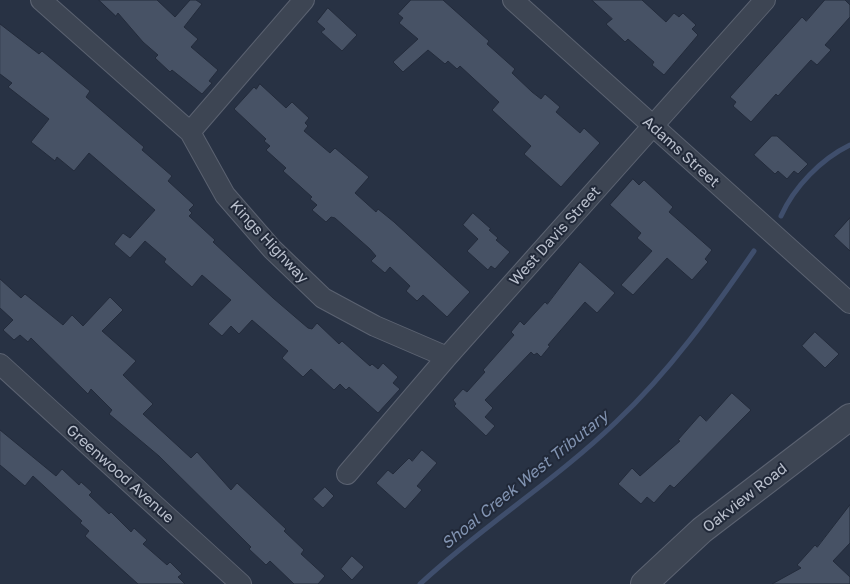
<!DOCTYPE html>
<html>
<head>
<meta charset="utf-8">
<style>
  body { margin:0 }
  canvas { display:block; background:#283244 }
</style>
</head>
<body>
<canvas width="850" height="584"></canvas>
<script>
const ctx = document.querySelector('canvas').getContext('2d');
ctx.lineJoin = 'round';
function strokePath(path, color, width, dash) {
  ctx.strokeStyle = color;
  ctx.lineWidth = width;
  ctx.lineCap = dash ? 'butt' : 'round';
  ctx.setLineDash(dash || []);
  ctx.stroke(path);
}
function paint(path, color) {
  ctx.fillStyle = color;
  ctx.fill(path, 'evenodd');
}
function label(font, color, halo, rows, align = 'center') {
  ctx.font = font + ' "Golos Text",sans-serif';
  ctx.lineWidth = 4;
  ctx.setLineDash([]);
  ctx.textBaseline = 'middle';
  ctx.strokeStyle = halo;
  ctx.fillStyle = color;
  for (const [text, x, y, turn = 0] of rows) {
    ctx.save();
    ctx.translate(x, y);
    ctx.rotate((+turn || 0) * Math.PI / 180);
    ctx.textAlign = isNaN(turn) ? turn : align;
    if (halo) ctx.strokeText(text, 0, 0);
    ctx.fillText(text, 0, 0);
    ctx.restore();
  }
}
strokePath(new Path2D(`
  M781,216C794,187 821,159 850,145
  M420,584C482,526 555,481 616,422C670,371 712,312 754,251`), '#3f4e6c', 5);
const building = new Path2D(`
  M99,0H157L175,17L190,0H196L202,4L184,27L198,39L191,47L218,70L209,81L212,83L202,94L172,70L170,72L155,58L158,55L143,42L118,13L116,16Z
  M411,0H443L489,41L487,44L515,69L512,73L532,92L541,99L545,94L560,107L556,112L580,133L584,128L600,143L561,187L524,154L531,146L492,110L499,102L460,66L457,69L448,61L445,64L428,50L403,72L393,62L418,39L399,23L403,18L398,14Z
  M592,0H642L666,22L674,13L679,17L683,13L696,25L692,29L698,35L664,75L652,65L654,62L628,39L625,42L606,24L612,19Z
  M825,0H845L850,5V17L825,45L831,50L817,65L811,60L778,96L776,94L751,122L733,106L736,102L730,97L802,17L806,21Z
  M328,8L357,35L342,51L321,32L325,29L317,22Z
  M0,24L39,54L42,51L90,91L86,97L144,147L142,150L172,176L168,181L194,205L189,210L192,213L189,216L215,240L213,242L273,298L308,328L312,329L317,323L339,344L342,341L370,366L372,364L378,369L383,363L398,377L393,383L400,389L378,413L349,387L346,390L340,384L334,390L311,369L303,377L282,358L288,351L252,320L239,334L231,326L222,336L208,324L231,300L202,275L192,287L164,262L166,259L145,241L130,258L114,244L123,233L130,238L155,210L89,153L74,171L57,157L55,161L31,142L49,119L8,87L12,83L0,74Z
  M260,84L286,108L292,102L309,118L305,123L308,126L304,131L330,153L335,148L369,177L355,193L376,212L378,209L394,222L470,292L447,317L423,295L417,301L406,291L410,286L390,267L385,273L371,261L376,256L370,249L335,218L331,217L326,222L312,210L317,205L310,199L312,197L283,171L286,168L266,150L270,146L264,141L266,139L234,109L254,87L256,89Z
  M772,136H777L808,164L798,174L794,171L787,179L778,171L775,174L754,155Z
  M633,179L639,185L644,180L673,207L669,212L712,250L705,259L708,262L692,280L667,258L633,295L621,285L652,251L637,238L641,233L610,205Z
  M473,213L491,229L489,230L498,238L496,240L510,252L495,269L491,266L488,270L467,251L478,239L463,225Z
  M850,218V251L834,236Z
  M580,262L615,293L597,313L585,302L548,345L550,346L541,357L537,353L534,355L531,352L485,400L493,408L485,417L495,426L486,436L454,406L456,404L453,400L463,389L467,392L485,372L483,370L514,335L511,332L520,321L524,325L545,302L547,304Z
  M0,279L21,298L25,294L63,325L72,315L83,326L110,297L123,310L102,331L136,361L123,375L153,404L143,414L191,458L197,452L231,490L237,483L286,529L284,531L304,550L301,554L325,576L318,584H294L270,561L266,565L249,549L251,547L159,456L109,414L112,410L91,389L88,394L31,338L28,342L20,335L14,340L3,330L13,320L0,308Z
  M815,332L839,354L825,368L802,346Z
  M732,393L751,410L674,488L670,485L654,503L647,497L641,504L618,484L632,468L640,476L680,441L678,440L700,415L706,421Z
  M0,430L56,476L62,469L79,485L81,482L92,492L89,495L109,514L111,512L131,532L134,528L147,540L143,544L167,565L170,562L182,574L178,577L185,584H138L85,536L89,531L80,523L82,521L33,476L25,486L0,465Z
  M422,450L437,463L417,486L422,490L405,509L376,483L388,470L393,474L409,458L412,461Z
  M325,487L334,496L323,508L313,499Z
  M850,505V543L833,561L850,577V584H772L801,568L797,565L815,545L817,547Z
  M352,556L364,567L352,580L341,569Z`);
paint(building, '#475265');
strokePath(building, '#232b3b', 1);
const minor = new Path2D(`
  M41,0L190,132L225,195L272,249L323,298L375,326L447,357
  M513,0L850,303
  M190,132L304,0
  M0,364L241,584
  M347,474L447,357L765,0`);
const tertiary = new Path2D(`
  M644,584L702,530L850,417`);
strokePath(minor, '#5b6271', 22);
strokePath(tertiary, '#5b6271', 28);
strokePath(minor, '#3d4553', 20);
strokePath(tertiary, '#3d4553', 26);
label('15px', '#bac0cd', '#212939', [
  ["Adams Street",681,152,42],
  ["West Davis Street",555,236,-48],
  ["Kings Highway",269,242,47],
  ["Greenwood Avenue",120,474,42],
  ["Oakview Road",745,498,-38]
]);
label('italic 16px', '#8294b2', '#212939', [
  ["Shoal Creek West Tributary",525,480,-39]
]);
</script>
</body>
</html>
